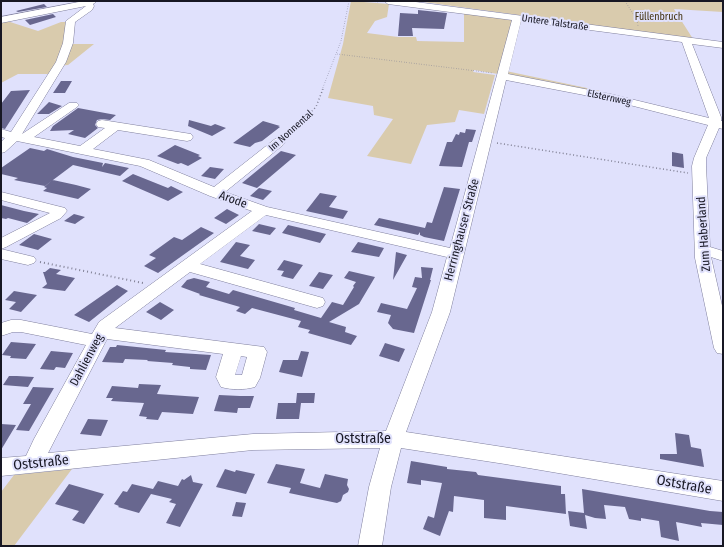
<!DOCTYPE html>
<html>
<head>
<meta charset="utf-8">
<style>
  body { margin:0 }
  #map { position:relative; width:724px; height:547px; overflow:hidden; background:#e0e1fc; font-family:"Fira Sans Condensed",sans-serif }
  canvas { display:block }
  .frame { position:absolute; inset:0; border:2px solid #171723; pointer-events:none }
</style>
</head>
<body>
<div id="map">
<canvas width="724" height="547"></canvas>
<div class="frame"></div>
</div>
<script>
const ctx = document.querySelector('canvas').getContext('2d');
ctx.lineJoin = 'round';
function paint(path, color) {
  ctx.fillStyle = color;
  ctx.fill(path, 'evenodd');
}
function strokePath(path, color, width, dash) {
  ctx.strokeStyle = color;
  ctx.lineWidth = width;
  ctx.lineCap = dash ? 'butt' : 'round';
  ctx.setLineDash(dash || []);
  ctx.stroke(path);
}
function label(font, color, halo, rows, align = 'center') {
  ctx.font = font + ' "Fira Sans Condensed",sans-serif';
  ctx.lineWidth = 4;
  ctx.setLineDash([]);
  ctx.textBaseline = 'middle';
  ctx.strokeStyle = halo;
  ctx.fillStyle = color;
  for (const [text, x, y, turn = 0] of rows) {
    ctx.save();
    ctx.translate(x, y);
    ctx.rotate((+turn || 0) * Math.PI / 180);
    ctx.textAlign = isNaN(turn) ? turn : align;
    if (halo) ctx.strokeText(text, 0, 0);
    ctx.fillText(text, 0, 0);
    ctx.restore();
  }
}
paint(new Path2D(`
  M351,1L389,4L387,17L375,21L367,33L398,37H416L417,41L464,42V13L512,20L498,74L474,70L473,72L495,75L484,114L459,110L455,122L427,125L411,164L367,156L393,119L374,115L373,106L328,98L343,44Z
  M416,1H723V12L674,9L693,39Z
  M7,21L38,31L61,22H66L64,44H94L68,65L56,66L50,74H18L1,83V22Z
  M506,71L601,91L602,95L507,75Z
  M72,469L14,546H1V492L14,475Z`), '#d9cbad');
paint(new Path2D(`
  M44,4L47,7L18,12L16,11Z
  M418,10L447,13L444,29L412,28L413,36H398L400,13L418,14Z
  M53,14L56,17L30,25L25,20Z
  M61,81H72L65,93H53Z
  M30,90L5,129L1,128V104L11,91Z
  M49,102L62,106L49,114H37Z
  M78,108L116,115L110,120L102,119L97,120L95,125L98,128L85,138L68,134L74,130L50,131L53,126Z
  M189,120L211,126L215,124L226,128L212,136L188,126Z
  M263,121L280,126L278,127H280L262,141L255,143L250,147L233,143Z
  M466,129L476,130L472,142H469L462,167L439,166L447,142H452L456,134L459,135L460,132L465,133Z
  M175,145L200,155L198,156L202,158L188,166L181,163L178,164L157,156Z
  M30,148L44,151L47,149L73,157L103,163L102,167L105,163L129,168L120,176L73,165L45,186L14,180L18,178L1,174V168Z
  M281,151L296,155L257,188L242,183Z
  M672,152L683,154L684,168L672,166Z
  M210,167L224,169L215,179L201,176Z
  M133,174L168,188L171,186L183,192L168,201L122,181Z
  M53,180L76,185L91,189L78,199L43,191L47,188L44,187Z
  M444,187L460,189L444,241L424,237L420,235V232L418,235L374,225L379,218L425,228L427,222L432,223Z
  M259,188L272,191L263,200L250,196Z
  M320,193L337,196L329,207L348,211L343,219L306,211Z
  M1,205L24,211L39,214L27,223L8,218L6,219L1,218Z
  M227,209L239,215L226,224L214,218Z
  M74,214L85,217L75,224L64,221Z
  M259,224L276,228L270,235L252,231Z
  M288,225L318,232L326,234L320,243L282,233Z
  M201,227L214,233L158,273L144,266L156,258L149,255L174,237L182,240Z
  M34,234L52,239L38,250L19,245Z
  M236,242L250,245L240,256L255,260L248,269L220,262Z
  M358,242L367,244L384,248L379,257L351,252Z
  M396,252L407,255L393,280Z
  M284,260L303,265L293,279L281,276L284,271L277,270Z
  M421,267L433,268L430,280H431L414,333L393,329L388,323L391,315L377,312L381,303L407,309L417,288L412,287L415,277L422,278Z
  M50,268L61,270L56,274L75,278L65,291L42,288L47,284L43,272H45Z
  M349,271L375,277L359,304L329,322L346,327L345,332L357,336L351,345L308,333L310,330L298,327L301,321L252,308L245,314L236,311L240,307L199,295L200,294L181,287L187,280L194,278L210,282L206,287L229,294L233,290L295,308L294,310L321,318L332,302L343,305L354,287L353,286L356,282L344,278Z
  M319,272L333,275L323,289L309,286Z
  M117,285L128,291L89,322L74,315Z
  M14,291L37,295L21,312L9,309L16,302L5,300Z
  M160,302L174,310L161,320L146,312Z
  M11,342L36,344L26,359L10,358L11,356L2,355Z
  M385,343L405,349L399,362L379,356Z
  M117,345L166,350L165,352L211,355L206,370L190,369V367L172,365L173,363L147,361L148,360L125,359L123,363L102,362L110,347H116Z
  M51,351L73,353L65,368L56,367L54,370L40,369Z
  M301,351L309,352L302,377L279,372L283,360H298Z
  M9,376H17L34,377L28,387L3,385Z
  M139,384L161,385L157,394L199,397L193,414L162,412L158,420L146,419L147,417L139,416L144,403L111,401L113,398H106L112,386L138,388Z
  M33,387L54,388L29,431L16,430L31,404H23Z
  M297,393H315L314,403H296Z
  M219,395L240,396H254L250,408H238L237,413L214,411Z
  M278,403H301L299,419H276Z
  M88,419L108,420L101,436L80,434Z
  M1,424L16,425L1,450Z
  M675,433L689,435L691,447L701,449L704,467L660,459V454H677Z
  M411,461L447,467V469L476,472L478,475L561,486V494H565L566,514L506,506V520L484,518V500L454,496L453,512L449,511L440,536L423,529L428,516L434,518L442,483L421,480V485L407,483Z
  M276,464L305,469L300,483L320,488L325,474L348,479L347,485L349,489L348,492L343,495L341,501L337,503L289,493L291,488L267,483Z
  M225,469L235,472L236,470L255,474L246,494L216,487Z
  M191,475L193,482L203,484L180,527L166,523L176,504L169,502L172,499L151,494L139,513L118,507L119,506L114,504L123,491L127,492L132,484L153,489L158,481L178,486L182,479L184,480Z
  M69,484L104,494L84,524L72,520L79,511L55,504Z
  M582,489L710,511L723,512V525L701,523L702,527L676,522L679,541L661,537L659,521L641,518V521L629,519L625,507L604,505L606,519L595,518L585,515L587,529L570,526L568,511L584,513Z
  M236,502L246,503L242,517L232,516Z`), '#68678f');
const minor = new Path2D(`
  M84,1L96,2L93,4L94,6L92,10L75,22L73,43L66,62L22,134L69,103H77L79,105L77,107L34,137L80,146L105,128L98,127L96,124L98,121L102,120L191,134L193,137L191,140L187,141L118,130L93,149L149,160L214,187L275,139H283L285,142L283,145L225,192L267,207L450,248L512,20L388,4L384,1H408L723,42V48L692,44L721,117V121H723V129L719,128L706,158V166L710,247L723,251V261L711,257L723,310V354L717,353L714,348L695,258L692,166L694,158L708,125L610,100L506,80L450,312L406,432L723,481V501L505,464L401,448L391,487L382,546H358L369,487L380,448L253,450L1,476V458L26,456L34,439L86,345L21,332H13L1,336V323L11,320H21L92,334L99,322L252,211L210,196L140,166L17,141L5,152L1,153V142L5,138L1,137V129L11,132L56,62L63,43L66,21L86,6L1,23V17ZM521,21L682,42L709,118L610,94L508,74ZM266,215L447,257L432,312L386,431L253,434L48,453L107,339L223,354L216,377L221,387C232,390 244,390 255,387L260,378L267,352L264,347L115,328L190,272L317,308L323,306L325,302L323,298L200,264ZM241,356L247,357L242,375H235Z
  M1,192L65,208L67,211L61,218L6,247L1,249V238L50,213L1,200Z
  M1,249L34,257L36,260L34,263L28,265L1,259Z`);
strokePath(minor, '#7f7f9d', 1);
strokePath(new Path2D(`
  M370,1L379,2
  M625,1L637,20L638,26
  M337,54L493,73
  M322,90L341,41L349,1`), '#818195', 1, [0.5, 2]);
strokePath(new Path2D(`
  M287,136L316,107L323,89
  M497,143L688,173`), '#818195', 1.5, [1, 2.5]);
strokePath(new Path2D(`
  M40,262L143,283`), '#818195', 2, [1, 3]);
paint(minor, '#fff');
label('10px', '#42320f', '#e0e1fc', [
  ["Füllenbruch",659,17]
]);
label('10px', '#171723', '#e0e1fc', [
  ["Untere Talstraße",555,23,8],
  ["Elsternweg",609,98,12],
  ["Im Nonnental",291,131,-42]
]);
label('12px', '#171723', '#e0e1fc', [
  ["Arode",233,200,20],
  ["Herringhauser Straße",462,230,-75],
  ["Zum Haberland",704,234,-94],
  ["Dahlienweg",87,360,-62]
]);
label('14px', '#171723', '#e0e1fc', [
  ["Oststraße",363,439],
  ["Oststraße",41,463,-6],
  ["Oststraße",684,485,10]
]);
</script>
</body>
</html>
